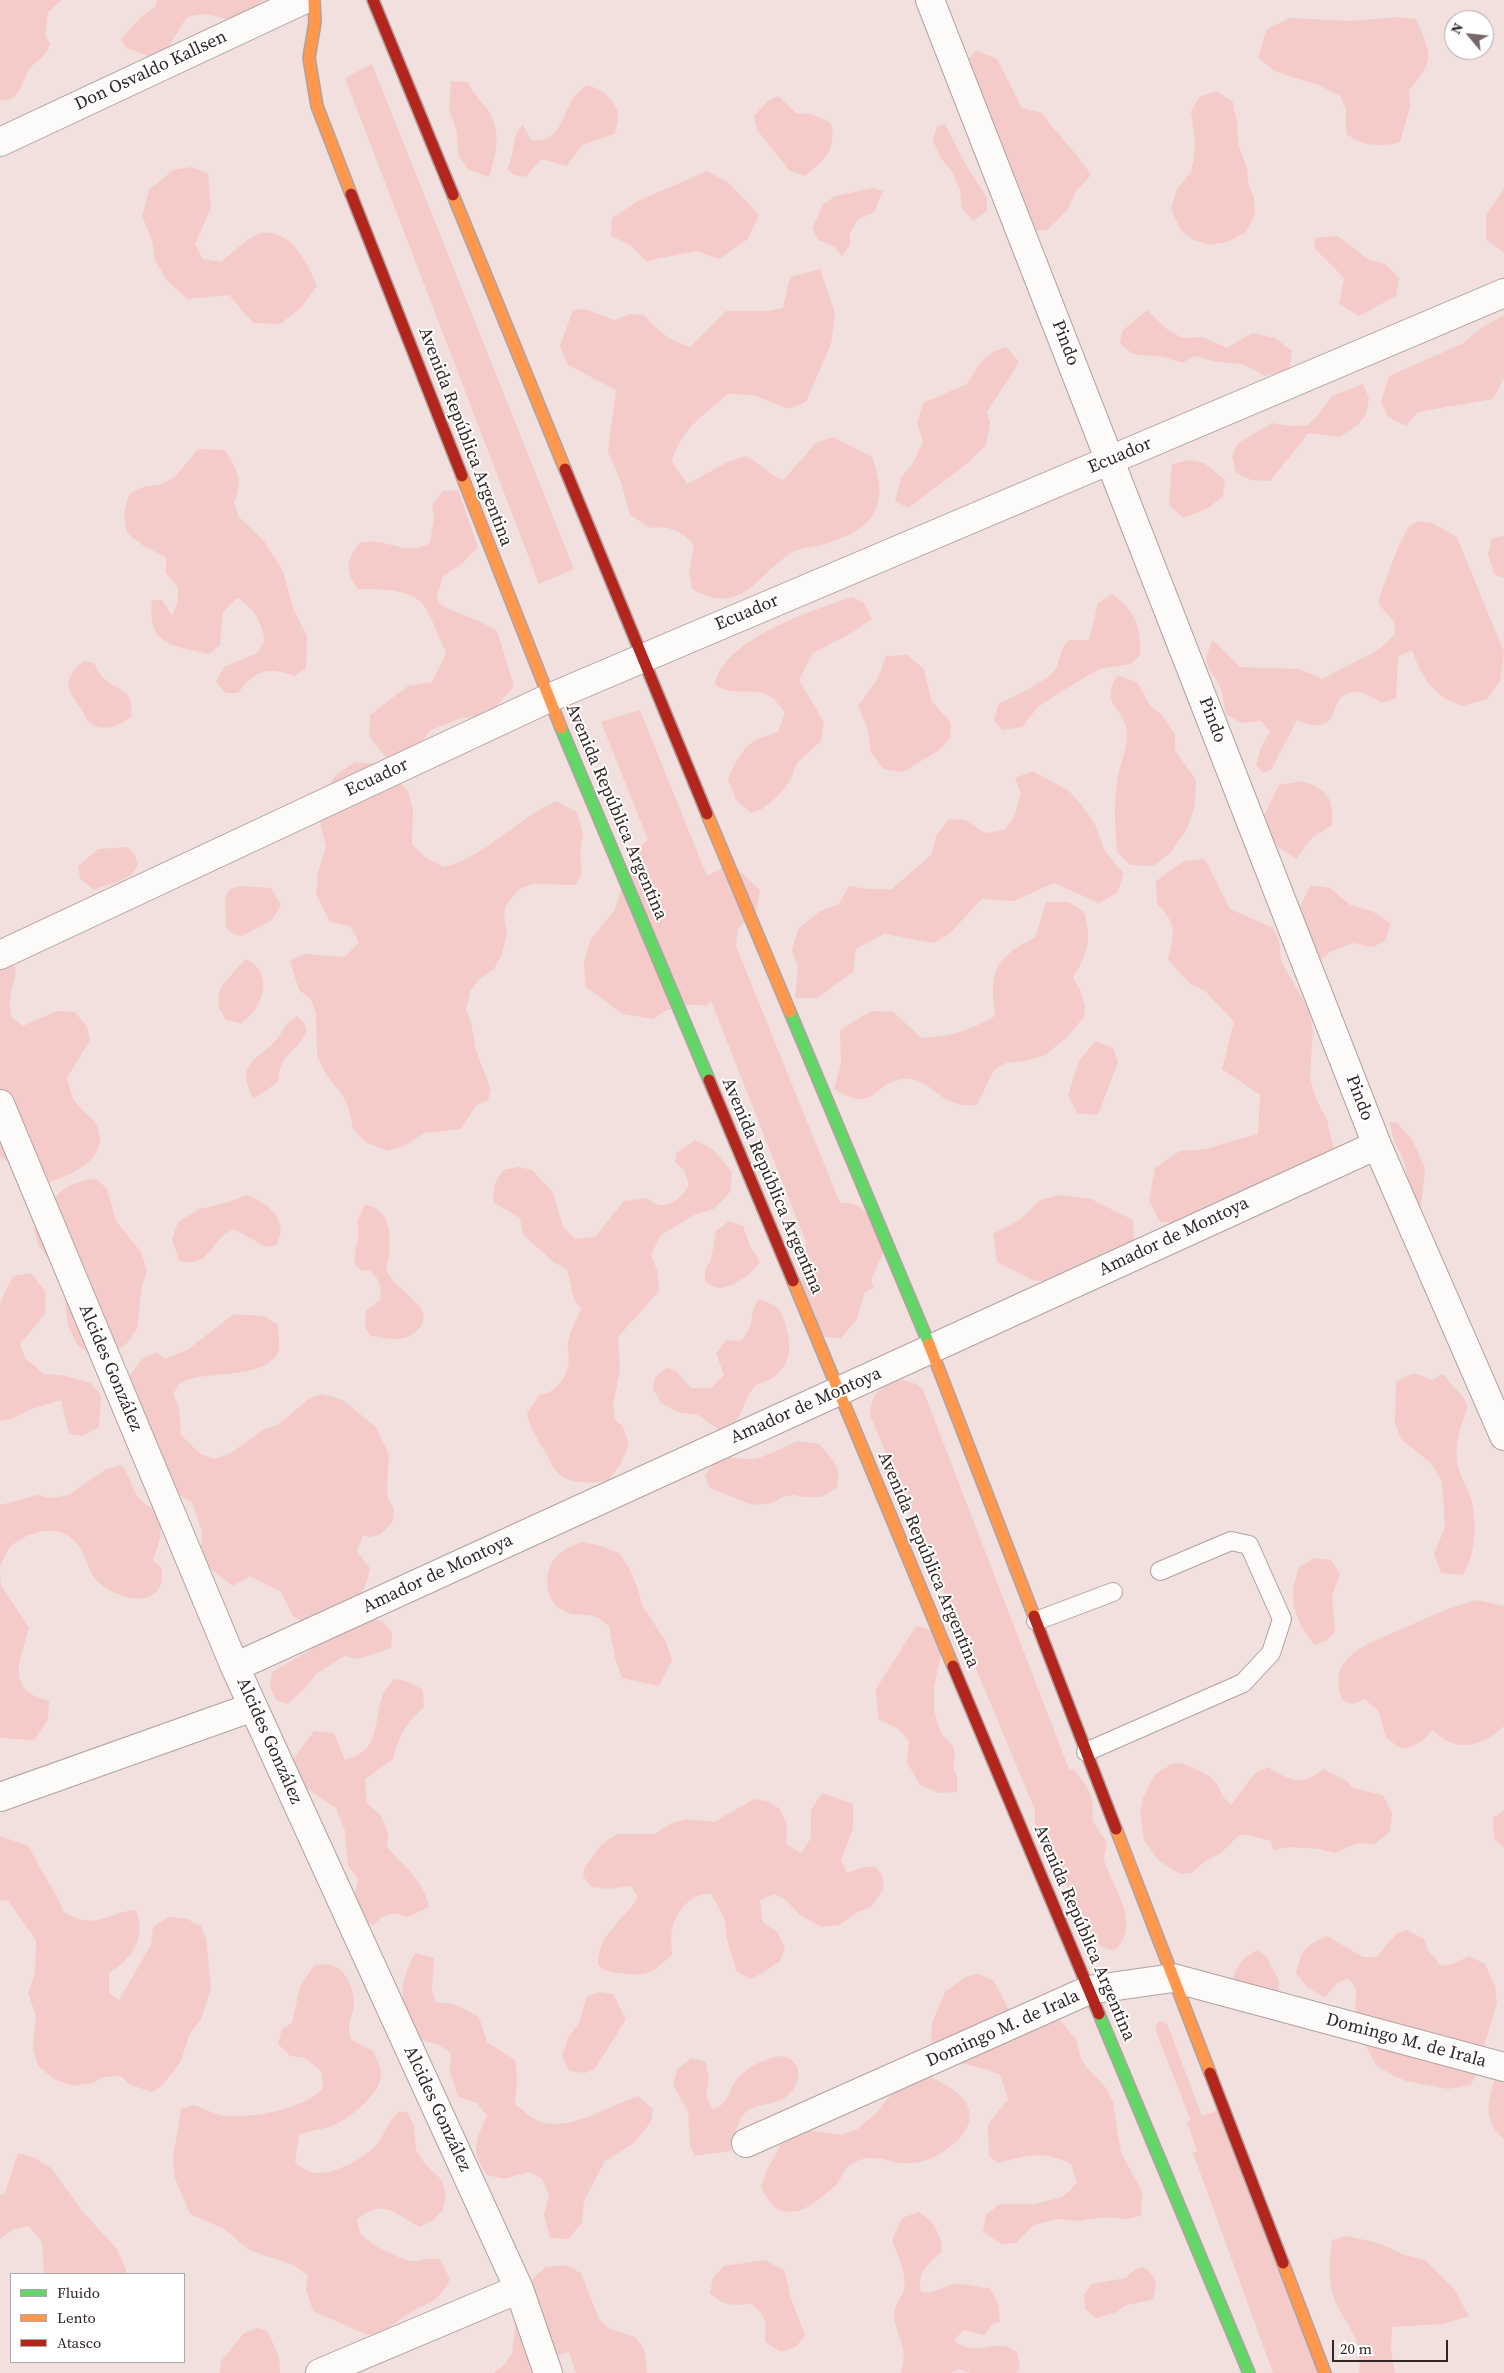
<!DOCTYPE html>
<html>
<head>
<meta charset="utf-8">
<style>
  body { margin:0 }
  #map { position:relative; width:1504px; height:2373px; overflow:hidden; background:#f2e0df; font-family:"Source Serif 4",serif }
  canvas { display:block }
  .legend { position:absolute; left:10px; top:2273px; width:175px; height:90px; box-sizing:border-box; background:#fff; border:1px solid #ada9a8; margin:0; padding:6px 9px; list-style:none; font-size:15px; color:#332726 }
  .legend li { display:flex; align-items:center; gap:10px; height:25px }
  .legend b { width:25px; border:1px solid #ada9a8 }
  .north { position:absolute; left:1444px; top:10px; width:50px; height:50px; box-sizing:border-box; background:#fff; border:1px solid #ada9a8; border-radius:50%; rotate:298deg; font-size:14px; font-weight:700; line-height:20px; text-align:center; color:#332726 }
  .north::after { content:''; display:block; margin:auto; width:18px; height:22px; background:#766867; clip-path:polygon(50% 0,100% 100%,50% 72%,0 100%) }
  .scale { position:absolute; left:1332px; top:2340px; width:116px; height:22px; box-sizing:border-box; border:2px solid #332726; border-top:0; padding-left:6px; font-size:15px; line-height:18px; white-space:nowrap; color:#332726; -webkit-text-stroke:4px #fff; paint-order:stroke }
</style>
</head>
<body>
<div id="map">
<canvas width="1504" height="2373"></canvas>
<ul class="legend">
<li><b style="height:6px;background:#63d668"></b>Fluido</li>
<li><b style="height:6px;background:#ff974d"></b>Lento</li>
<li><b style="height:6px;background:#b3261e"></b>Atasco</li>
</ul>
<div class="north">N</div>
<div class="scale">20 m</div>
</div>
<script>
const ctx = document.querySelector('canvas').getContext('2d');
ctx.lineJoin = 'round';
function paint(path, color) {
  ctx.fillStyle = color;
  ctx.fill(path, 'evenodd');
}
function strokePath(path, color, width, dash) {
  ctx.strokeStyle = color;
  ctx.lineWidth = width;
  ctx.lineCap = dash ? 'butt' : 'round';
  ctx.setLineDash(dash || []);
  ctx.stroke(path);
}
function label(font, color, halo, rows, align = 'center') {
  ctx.font = font + ' "Source Serif 4",serif';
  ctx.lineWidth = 4;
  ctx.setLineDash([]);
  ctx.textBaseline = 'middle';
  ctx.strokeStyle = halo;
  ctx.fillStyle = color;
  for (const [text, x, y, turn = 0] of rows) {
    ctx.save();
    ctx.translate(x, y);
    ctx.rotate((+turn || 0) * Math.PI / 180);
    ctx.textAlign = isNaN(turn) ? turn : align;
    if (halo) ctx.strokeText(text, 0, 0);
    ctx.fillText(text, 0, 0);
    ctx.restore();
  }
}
paint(new Path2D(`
  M0,0H62L48,12L45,36L50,44C45,60 35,59 28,72C21,84 19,103 0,100Z
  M157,0H263C231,39 220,4 186,18L170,44L169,56L160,60L127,48L121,39L140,18L155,7Z
  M1398,17L1416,19C1431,56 1436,59 1409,90L1410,107L1400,142C1379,148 1364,146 1346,134V109L1340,96L1321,86L1274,71L1258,58L1266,30L1289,18L1350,21Z
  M976,50L997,59L1022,108L1042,113C1057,135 1077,152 1091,175L1077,190L1067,210L1048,230L1022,232L958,71Z
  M372,64L574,569L539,584L345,78Z
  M451,81L468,82C473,94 480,100 488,110C502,131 496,155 489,177L469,170L458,155L457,131L449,110Z
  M586,85C601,88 615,98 618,114C619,119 616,128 615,134L582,145L567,166L541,159L526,177L514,175L507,169C516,154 510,136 523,125L531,140C558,145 562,118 572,100C575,94 582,90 586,85Z
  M1217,91L1233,102L1237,124L1238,144L1247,168L1248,182L1254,198L1255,215L1246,232L1227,242L1209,245L1192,239L1181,230L1171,209L1177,189L1191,172L1194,158L1195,141L1191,112L1199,97Z
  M778,96L796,113L812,114L831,123C837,150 825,160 805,176L790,171L757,130L754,116L767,102Z
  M945,124L966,165L987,198V211L973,221L962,209L960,190L952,172L941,158L933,141L937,126Z
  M192,167L208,174L211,208L195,244L203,259L221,262C230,255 251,234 262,233C293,230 307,263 317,286L301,308L280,324L253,323L229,295L187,299L167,280L155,261L152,240L142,216L149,190L173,170Z
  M707,171L729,183L759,215L748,239L719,259L696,251L646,261L630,245L611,236L612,218L636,202Z
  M873,188L883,191L874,212L858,219L850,233V245L842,256L835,247L819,240L812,229L823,204L836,196Z
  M1504,189V253L1486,239V215Z
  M1338,236L1369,260L1385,264L1399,278L1396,296L1359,316L1339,304L1344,278L1314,248L1315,238Z
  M820,269L835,313L831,344L806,402L789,409L753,395L728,394C703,417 682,427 672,461L687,484L728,462L745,456C760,462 768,475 783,480L816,443L833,437L872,457C891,507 873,529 825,544C816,547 804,547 795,551C756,572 745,619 692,589L689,573L694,546C683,531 669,525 650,528L630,515L621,482L608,452L616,390L568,365L560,346L573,310L585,309L614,320L630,314L644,315C658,331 670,341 690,347L726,311H768L783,308L790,277Z
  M1147,310L1169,331L1183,338L1203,337L1227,348L1252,333L1275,338L1292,351L1289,370L1265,376L1243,364L1217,362L1194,356L1182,363L1164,357L1133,354L1120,344L1122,331Z
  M1504,315V378L1493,399L1418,412L1406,426L1388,417L1381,402L1389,376L1462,344L1481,328Z
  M1006,347L1019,362L987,412L990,423L986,445L965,465L908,508L895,501L901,478L914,461L923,442L917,422L923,403L967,384L980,363L993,352Z
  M1363,384L1369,398L1366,414L1358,425L1339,437L1309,433L1270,481L1251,480L1236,473L1232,456L1238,443L1272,423L1290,426L1307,425L1318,415L1332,396Z
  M198,449L225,450C237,472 244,478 234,503L239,517L264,541L283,571L293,608L307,636L306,668L295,676C266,667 257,669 238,693H226L216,682L224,667L257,653L265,640C260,620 255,609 237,598L223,612L220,645L209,654C173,645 147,647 152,600H162L172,615L178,602V588L166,573V557L145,547L127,533L124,513L129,494L143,487L162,484L175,477Z
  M1189,460L1204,463L1225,480L1223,496L1208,508L1184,518L1169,505L1172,464Z
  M458,490L478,547L464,562L443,576L437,597L440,604L449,609L481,622L497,631L514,686L495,708L482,716L461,718L431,730L422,741L396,760L386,758L369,736L370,715L408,686L432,682L446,653C439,638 433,620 424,606C412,588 377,589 358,589C344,569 346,561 360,542C365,542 371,541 376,542C398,544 408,555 430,543L434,518L432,505L443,491Z
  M1419,521L1433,523L1457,537L1504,652L1500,681L1487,699L1462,706L1444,698L1429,684L1419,668L1412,650L1398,657L1396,698L1381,703C1370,694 1350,685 1339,700C1335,706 1334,713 1330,719C1322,729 1308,725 1297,720L1271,770L1263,773L1256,765L1261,748L1270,731L1261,721L1242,723L1226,715C1224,705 1223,692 1218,683C1206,663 1202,663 1213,640L1240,667L1300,669L1322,679L1378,650L1395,634L1394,621L1379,605V598L1398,547L1409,526Z
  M1504,536V578L1494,574L1488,554L1492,538Z
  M1112,594C1136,612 1141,626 1140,656L1131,664L1099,669L1070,686L1038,707L1022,727L1002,730L994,720L999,703C1012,698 1051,679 1056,668C1061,657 1060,649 1069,640H1089L1098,603Z
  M853,597L864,603L872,619L853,632L813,653L799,680L824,722L821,741L797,763L790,781L778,796L762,809L751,813L736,800L728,779C740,751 747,740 778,732L785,713C761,676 746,702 715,685C720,641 816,608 853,597Z
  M907,655L924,669L931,700L951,723L950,738L939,750L903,772L883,769L871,752L868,730L858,706L878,678L886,656Z
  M83,661L94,663C96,666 97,671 100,674C113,692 135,685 131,717C119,726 101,734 88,721C85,717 83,711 80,707C65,686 63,681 83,661Z
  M1117,675L1137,682L1150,705L1162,715L1175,734V750L1196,780L1195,806L1187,829L1170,853L1153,866L1130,865L1117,852C1115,826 1113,798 1119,772C1122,757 1130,743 1126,727C1120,703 1101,706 1117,675Z
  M640,710L707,876L722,868L735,867L760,890L757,909L738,929L736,946L840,1203C869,1199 875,1228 884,1251L871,1280L874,1288L865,1292L857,1319L841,1338L823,1337L798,1288L805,1272L806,1242L711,1001L705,1006C687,1002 668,1007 653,1019L623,1014L586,987L584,963L590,940L614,911L636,850L648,840L601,722Z
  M355,762L375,764L397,778L408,791L413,810L412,845L425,857L444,867C488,856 516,818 557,801L577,812L583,834L580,854L582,873L576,885L532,884L518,890L506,905L504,916L507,934L502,954L494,969L481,978L470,991L466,1010L471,1022L476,1050L491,1090L488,1100L476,1106L461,1129L424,1133L404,1146L388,1151L365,1142L353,1129L348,1106L341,1093L327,1076L317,1056L316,1014L311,999L299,990L290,961L305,954L345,957L359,942L350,926L330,922L316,894L318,872L326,847L320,822V798L335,776Z
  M1033,771L1069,791L1081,804L1094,822L1105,851L1124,874L1117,893L1099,903L1054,883L1014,901L982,899L950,933L934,943L884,934L856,949L853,972L817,998H795L798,968L792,950L798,929L819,912L839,904L849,886L868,889H892L932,854L936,836L949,819L965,820L985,833L1004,830L1014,817L1021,794L1015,778Z
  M1303,781C1329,792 1333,796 1332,825L1312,838L1296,859L1266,839L1261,821L1279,785Z
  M127,847L134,853L138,864C132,882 109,883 94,890L80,879L78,866L98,849Z
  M1205,859L1230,909L1273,928L1279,940L1281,961L1309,1010L1313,1030L1310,1078L1317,1101L1327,1120L1334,1151L1183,1225L1159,1221L1149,1200L1155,1168L1180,1151L1206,1149L1258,1134L1260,1095L1222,1069L1234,1022L1205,991L1189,983L1168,959C1175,932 1177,924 1157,904L1156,881L1184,861Z
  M1311,885L1330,888L1350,905L1372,911L1391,924L1385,941L1373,947L1353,943L1330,952L1317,963L1291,923Z
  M239,886L271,888L281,905L272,920L242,936L232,934L226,928L225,898L229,890Z
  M1046,902H1069L1084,912C1092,941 1088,953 1073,978L1080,990L1085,1005L1084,1017L1065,1039L1045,1055L1026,1061L1006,1063L994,1070L977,1105C971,1105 964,1106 958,1104C937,1100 927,1076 903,1079C871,1083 877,1115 834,1089L841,1064L840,1030L871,1011L893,1012L922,1038C952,1037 969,1030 995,1016C990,973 992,958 1035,938Z
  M0,951C26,968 12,976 10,999C9,1005 11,1010 11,1016L23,1026L56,1011L75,1012L87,1027L90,1040L67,1078C69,1085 71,1094 74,1100C80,1110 92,1117 97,1126C112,1161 66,1177 41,1185L0,1156Z
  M245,959C275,971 264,1009 241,1023L226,1020L218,1006L220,988Z
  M297,1016L304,1023L307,1031C296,1054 280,1052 278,1082L254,1099C234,1063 257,1061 277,1039C284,1030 287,1021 297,1016Z
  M1095,1041L1113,1048L1118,1062L1098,1115L1077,1113L1068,1095L1079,1061Z
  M1389,1122L1397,1123L1412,1139L1425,1168L1421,1208H1414L1404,1161L1395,1143Z
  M695,1140L714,1150L732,1172L730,1192L714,1209L696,1214L661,1235L651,1255L657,1270L659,1291L618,1337L620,1369L613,1407L615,1419L623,1427L629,1444L621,1463L609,1480C593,1483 570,1486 557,1472C551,1466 548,1455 543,1448C535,1436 530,1428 527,1413L539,1395C557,1393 568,1377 569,1358C569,1353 567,1348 568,1343C570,1331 576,1320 581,1309L574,1300L567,1269L555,1263L523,1235L520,1218L493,1202L495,1183L503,1170L519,1167L532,1170L553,1192L563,1227L575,1239L595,1237L624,1201L647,1198C665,1213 678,1202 689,1185L684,1170L675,1162L676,1153Z
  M97,1179L107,1189L116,1221L141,1252L147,1270L141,1290L138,1327L128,1342L112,1355H95L78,1346L68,1326L64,1289L56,1270L38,1244L34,1229C50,1201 61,1181 97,1179Z
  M246,1195C267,1202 291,1220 276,1245L266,1247L234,1229C229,1232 222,1236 218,1241C204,1257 203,1265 179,1261L172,1239L178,1222L200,1209L229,1202Z
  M1060,1195L1091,1199L1133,1220L1134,1242L1045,1282L1032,1280L997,1262L993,1234L1021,1219L1040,1200Z
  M365,1205C371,1205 374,1207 379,1211C392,1220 390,1243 389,1257C388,1261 386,1266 387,1269C390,1291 441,1305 418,1330C404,1344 389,1338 371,1336L365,1328L366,1311L380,1300C382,1286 380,1281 370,1270L362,1271L355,1265C353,1247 362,1239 357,1221Z
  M729,1221L743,1226L750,1246L760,1262C753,1273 734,1287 720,1288C715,1288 710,1284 705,1282V1270L711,1260L716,1231Z
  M31,1273L46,1293L45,1314L20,1344L25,1358L44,1374L61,1375L91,1383L101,1395L99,1427L83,1436L69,1434L61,1400L29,1410L12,1419L0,1421V1303L13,1276Z
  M759,1299C768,1302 776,1305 781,1313C788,1326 793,1353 785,1365C782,1369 775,1377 771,1379C764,1383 757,1382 752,1390C741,1406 742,1423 722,1432L698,1415L677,1412L661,1403L653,1389L655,1377L667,1368L675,1370L691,1388H711L724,1375L716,1353L727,1340L740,1341C757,1325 747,1316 759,1299Z
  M234,1314L264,1316L278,1325C278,1332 280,1342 279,1349C271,1381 202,1370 182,1382C178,1384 176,1390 173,1394L179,1407L181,1435L200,1454L214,1459L229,1454L266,1428L278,1425L308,1399L320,1394L331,1396L344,1401L376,1427L389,1455L387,1487L388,1499L394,1509L393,1521L381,1534L370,1537L363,1536L357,1551L370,1568C362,1610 345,1610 310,1626L293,1616L281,1592L250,1576L233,1586L207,1566L201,1548L202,1532L192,1502L175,1493L127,1379L142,1359L156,1352L165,1359L187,1350Z
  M1414,1373L1432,1380L1443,1374L1463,1397L1468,1407C1461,1424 1455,1441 1457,1460C1458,1473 1466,1484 1470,1496C1478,1520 1476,1554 1463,1575L1441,1573L1434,1554L1445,1527L1442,1482L1431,1463L1401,1439L1395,1423L1396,1381Z
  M900,1379L916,1384L923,1390L1069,1769H1073C1087,1785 1096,1798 1092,1820L1107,1843C1106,1848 1104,1854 1104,1858C1104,1863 1108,1868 1109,1873C1118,1894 1136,1923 1120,1944C1117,1949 1113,1951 1107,1949C1086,1942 1073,1898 1064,1879L1058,1876L1050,1864L1045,1844L1035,1831V1810L870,1415C872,1391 880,1389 900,1379Z
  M797,1441L819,1444C833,1460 842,1466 837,1488L821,1497H803L793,1495L782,1497L773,1503L752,1505L710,1488L705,1476C724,1447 726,1460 752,1459C764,1458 786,1446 797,1441Z
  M122,1465C138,1489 128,1496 158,1512C165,1529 159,1543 153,1560L162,1568C162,1574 163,1582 160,1587C146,1610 111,1595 96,1580C89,1573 86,1556 79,1546C61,1522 31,1530 11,1546C6,1551 3,1561 0,1567V1505L38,1495L51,1498L69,1495L106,1469Z
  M581,1542L598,1545L619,1553L629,1568L638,1589L642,1605L666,1642L672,1660L659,1686L622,1678L615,1658L609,1626C605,1623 601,1619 596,1617C585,1613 572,1617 562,1610C542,1599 543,1566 560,1553C566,1548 575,1545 581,1542Z
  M1315,1558L1331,1560L1340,1574L1332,1596L1335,1632L1326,1641L1314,1645C1294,1618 1287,1600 1299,1567Z
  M0,1574L1,1585L29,1628C24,1648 8,1679 31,1694C36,1697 43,1699 49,1701L48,1719L34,1740L0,1738Z
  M1477,1600L1504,1606V1726C1483,1747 1455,1754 1433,1730C1424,1741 1416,1746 1402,1749L1386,1738L1378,1710L1364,1699L1353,1704L1343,1701C1325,1659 1364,1645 1395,1632C1424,1619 1446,1608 1477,1600Z
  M371,1618L383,1622L392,1632L391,1648L358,1659L344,1656L316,1674L304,1689L287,1704L276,1700L270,1687L272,1672L309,1651L321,1639Z
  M916,1626L932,1630L944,1642L934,1687V1710L941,1733L953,1746L955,1755L953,1768L957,1775V1792L939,1793L920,1785L907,1762L909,1741L898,1729L878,1719L876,1689Z
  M394,1679L407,1681L423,1690L424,1707C404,1727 400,1733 393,1759L365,1779L367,1803L381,1816L388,1833L387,1847C404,1866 424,1881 429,1907L408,1917C391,1911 386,1913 373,1925L358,1919L353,1901L358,1879L348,1866L345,1831L336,1808L299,1783L292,1761L314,1731L334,1733L345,1760C384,1749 372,1719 384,1692C386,1688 391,1683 394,1679Z
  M1181,1763C1192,1768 1208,1772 1215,1782C1221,1790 1222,1798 1231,1805L1254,1774L1268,1767C1290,1781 1302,1787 1323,1769L1347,1781L1353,1788L1383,1795L1392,1813L1390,1831L1375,1844L1357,1843L1335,1853L1318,1849L1289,1847L1274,1850L1270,1841L1250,1835H1239L1221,1853L1204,1862L1191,1873L1180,1874L1159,1861L1144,1840L1140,1813L1143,1798L1155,1774L1172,1764Z
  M822,1793L853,1804V1829L841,1860L847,1873L861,1868L875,1866L882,1875L884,1888L871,1907L854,1914L840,1925L822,1927L800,1915L786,1900L774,1894L760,1900L763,1922L778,1933L785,1949L779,1962L752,1979L737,1972L727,1940L724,1917L711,1894C692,1892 675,1912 672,1930C670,1938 672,1947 672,1954C653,1974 646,1977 620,1973C610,1972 605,1971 598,1965C598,1934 622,1922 638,1898L631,1886L609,1889L591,1887L583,1876L585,1867L600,1846L617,1834H654L672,1823L686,1819L714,1822L754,1799L768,1801L780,1809L787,1825L786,1844L801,1853L811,1838V1810Z
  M1504,1810V1848L1494,1839L1493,1818Z
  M0,1836L29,1846C39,1870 55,1889 64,1912C70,1915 76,1919 82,1920C101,1924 118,1910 136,1910C147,1936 132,1960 109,1973V1993L119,2000L151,1945L153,1927L168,1917L185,1918L201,1926L206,1939L211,1987L201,2020L190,2033L181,2061L163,2085L152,2092L131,2085L120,2076L104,2077L93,2083L72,2086L54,2079L38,2066L33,2048L36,2016L28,1993L35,1973L36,1940L8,1901L0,1900Z
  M1407,1930L1424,1939L1428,1950L1441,1966L1455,1963L1469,1956L1485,1964L1495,1986L1497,2003L1485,2043L1483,2060L1471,2085L1448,2089L1406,2081L1392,2075L1376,2065L1355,2025L1356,1988L1348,1978L1336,1984L1325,1997L1308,1988L1296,1973C1302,1949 1305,1946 1327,1936L1363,1957H1376L1397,1933Z
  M1257,1950L1266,1956L1279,1981L1278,1990L1270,2001L1230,1986C1235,1970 1241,1958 1257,1950Z
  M415,1953L434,1958L432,1991L436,2002L454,2004L479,2017L487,2042L515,2060L517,2079L515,2104C521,2108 527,2115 534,2119C565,2136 609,2105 638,2096L653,2109L651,2122L634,2143L605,2161L584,2201L582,2223L568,2239L550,2238L544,2215L549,2195L542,2179L529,2172L504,2179L487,2175C470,2151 475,2142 487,2116L477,2103L458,2097L450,2072L451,2053L437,2044L421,2040C399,2007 396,1989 415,1953Z
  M314,1965C319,1965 325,1964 330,1965C346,1968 355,1990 354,2006C352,2021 345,2024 352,2040L373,2051C376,2058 381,2066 381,2073C383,2093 346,2122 329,2127C318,2130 309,2131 299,2135L295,2162C302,2168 309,2173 319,2173C338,2173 366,2157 378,2143C386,2132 388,2119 400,2111L408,2113L414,2126L416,2150L425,2164L442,2180L446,2194L443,2210L432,2221L419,2227C393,2212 382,2198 357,2220C358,2224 359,2228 360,2232C367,2244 400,2260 414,2261C424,2261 428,2257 440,2259L450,2279C439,2304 426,2302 405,2316C396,2321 389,2329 379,2335L365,2334L313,2311L306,2290L308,2275L293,2265L249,2250L224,2229L190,2214L174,2176L173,2157L181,2109L194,2105C205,2109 216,2115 228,2116C256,2118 304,2109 323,2088L321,2071L305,2058L290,2056L278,2044L282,2029L292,2023L300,1987Z
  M979,1974L994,1981L1010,2012L1060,2020L1077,2041L1080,2056L1086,2067L1104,2085L1113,2102L1121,2153L1142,2191L1141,2216L1125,2219L1104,2217L1080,2221L1058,2219L1033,2225L1016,2243L1001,2244L983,2232L986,2215L1000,2204H1034L1063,2197L1077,2183L1071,2164C1042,2150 1029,2155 998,2163L989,2156L988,2124L1008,2099L1000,2075L989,2070L939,2058L931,2041L932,2023L945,1992L965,1977Z
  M600,1992L613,1994L626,2019L595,2069L585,2073L569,2071L562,2056L569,2036L579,2023L587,1996Z
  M1158,2021L1165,2022L1168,2026L1202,2116L1224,2108L1320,2373H1273L1193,2153L1197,2151L1187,2122L1191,2121L1155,2029Z
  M778,2056C787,2057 793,2058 797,2067C802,2080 792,2096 779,2101C769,2105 755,2104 746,2112C736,2122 734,2138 731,2151L695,2156L690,2146L688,2111L673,2085L677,2069L691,2058L706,2062L709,2079L706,2097L713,2110C731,2102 727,2091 737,2079C747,2066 764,2060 778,2056Z
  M927,2075C944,2084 975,2097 969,2122C966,2132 959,2140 951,2146C933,2160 918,2166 895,2162C882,2159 870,2155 857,2161C843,2167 846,2171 838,2182C833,2189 806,2210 798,2211C775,2214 771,2205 761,2187L767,2170L781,2144L805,2130L841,2135L858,2129L878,2111L893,2092Z
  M1495,2079L1504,2082V2140C1483,2120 1487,2104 1495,2079Z
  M18,2153L35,2158L51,2168L84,2213L117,2249L126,2269V2274H44L42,2242L28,2226L14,2229L0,2239V2195L5,2193Z
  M919,2212C935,2224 940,2231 942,2251C927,2266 917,2270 921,2292C939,2294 943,2284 959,2284C969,2284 980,2288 990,2288L998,2303L1000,2322L993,2324L984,2335L963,2330L954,2341C979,2356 981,2344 1003,2346C1008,2346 1013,2350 1017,2352L1020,2368L1016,2373H970L958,2369L951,2373H901C909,2346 898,2342 894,2317C893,2307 900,2301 903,2292C909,2279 897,2253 892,2240L902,2218Z
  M1346,2236L1379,2243L1404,2255L1425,2260L1454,2289L1469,2316L1443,2324L1392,2327L1391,2349L1395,2373H1359C1364,2335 1346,2329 1334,2298C1327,2278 1330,2260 1332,2240Z
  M765,2260L785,2271L790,2296L805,2335L796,2347L781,2352L765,2342C766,2322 767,2316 751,2304C732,2305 724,2307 710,2293L713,2278L724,2266Z
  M565,2265L581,2273L599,2319L610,2329L635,2337L644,2348L647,2373H576L569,2352L555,2356L548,2373H494L505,2364L512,2353L518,2306L532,2280L545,2267Z
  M1143,2267C1157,2276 1159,2286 1152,2300L1126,2305L1117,2312L1096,2318L1085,2309L1084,2295L1091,2284L1126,2278L1135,2269Z
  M257,2328L267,2331C274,2345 281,2357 280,2373H220L221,2361L244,2333Z`), '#f4cbc8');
const lane = new Path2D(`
  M1036,1621L1113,1592
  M1086,1752L1243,1683L1271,1653L1282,1619L1249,1545L1231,1541L1160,1571`);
const street = new Path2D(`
  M930,0L1377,1145L1504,1436
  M0,142L303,0
  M0,955L549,698L1504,293
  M0,1104L235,1667L519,2289L548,2373
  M235,1667L1377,1145
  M0,1797L253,1707
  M746,2143L1089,1990L1173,1978L1504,2067
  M320,2373L519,2289`);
const fast = new Path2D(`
  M561,728L709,1080
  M790,1012L929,1344
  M1099,2014L1249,2373`);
const slow = new Path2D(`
  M314,0L315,22L309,58L317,106L351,194
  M453,195L565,469
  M462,476L561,728
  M707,814L790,1012
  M793,1281L953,1666
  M929,1344L1034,1616
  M1116,1829L1210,2073
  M1283,2263L1325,2373`);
const jam = new Path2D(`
  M373,0L453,195
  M351,194L462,476
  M565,469L707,814
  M709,1080L793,1281
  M1034,1616L1116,1829
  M953,1666L1099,2014
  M1210,2073L1283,2263`);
strokePath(lane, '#afa2a1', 20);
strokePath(street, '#afa2a1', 30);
strokePath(fast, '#afa2a1', 14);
strokePath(slow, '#afa2a1', 14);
strokePath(jam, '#afa2a1', 14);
strokePath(lane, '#fdfafa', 18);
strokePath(street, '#fdfafa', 28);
strokePath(fast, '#63d668', 11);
strokePath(slow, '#ff974d', 11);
strokePath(jam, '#b3261e', 11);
label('18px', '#332726', '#fff', [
  ["Don Osvaldo Kallsen",151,71,-25],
  ["Pindo",1065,343,69],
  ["Avenida República Argentina",465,437,69],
  ["Ecuador",1120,456,-23],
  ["Ecuador",747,613,-23],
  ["Pindo",1212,720,69],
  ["Ecuador",377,778,-25],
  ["Avenida República Argentina",616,812,67],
  ["Pindo",1359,1098,69],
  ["Avenida República Argentina",772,1186,67],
  ["Amador de Montoya",1174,1237,-25],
  ["Alcides González",110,1368,67],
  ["Amador de Montoya",806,1406,-24],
  ["Avenida República Argentina",928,1560,67],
  ["Amador de Montoya",438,1574,-25],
  ["Alcides González",269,1741,66],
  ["Avenida República Argentina",1084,1933,67],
  ["Domingo M. de Irala",1003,2029,-24],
  ["Domingo M. de Irala",1406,2041,15],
  ["Alcides González",437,2109,65]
]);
</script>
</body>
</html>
